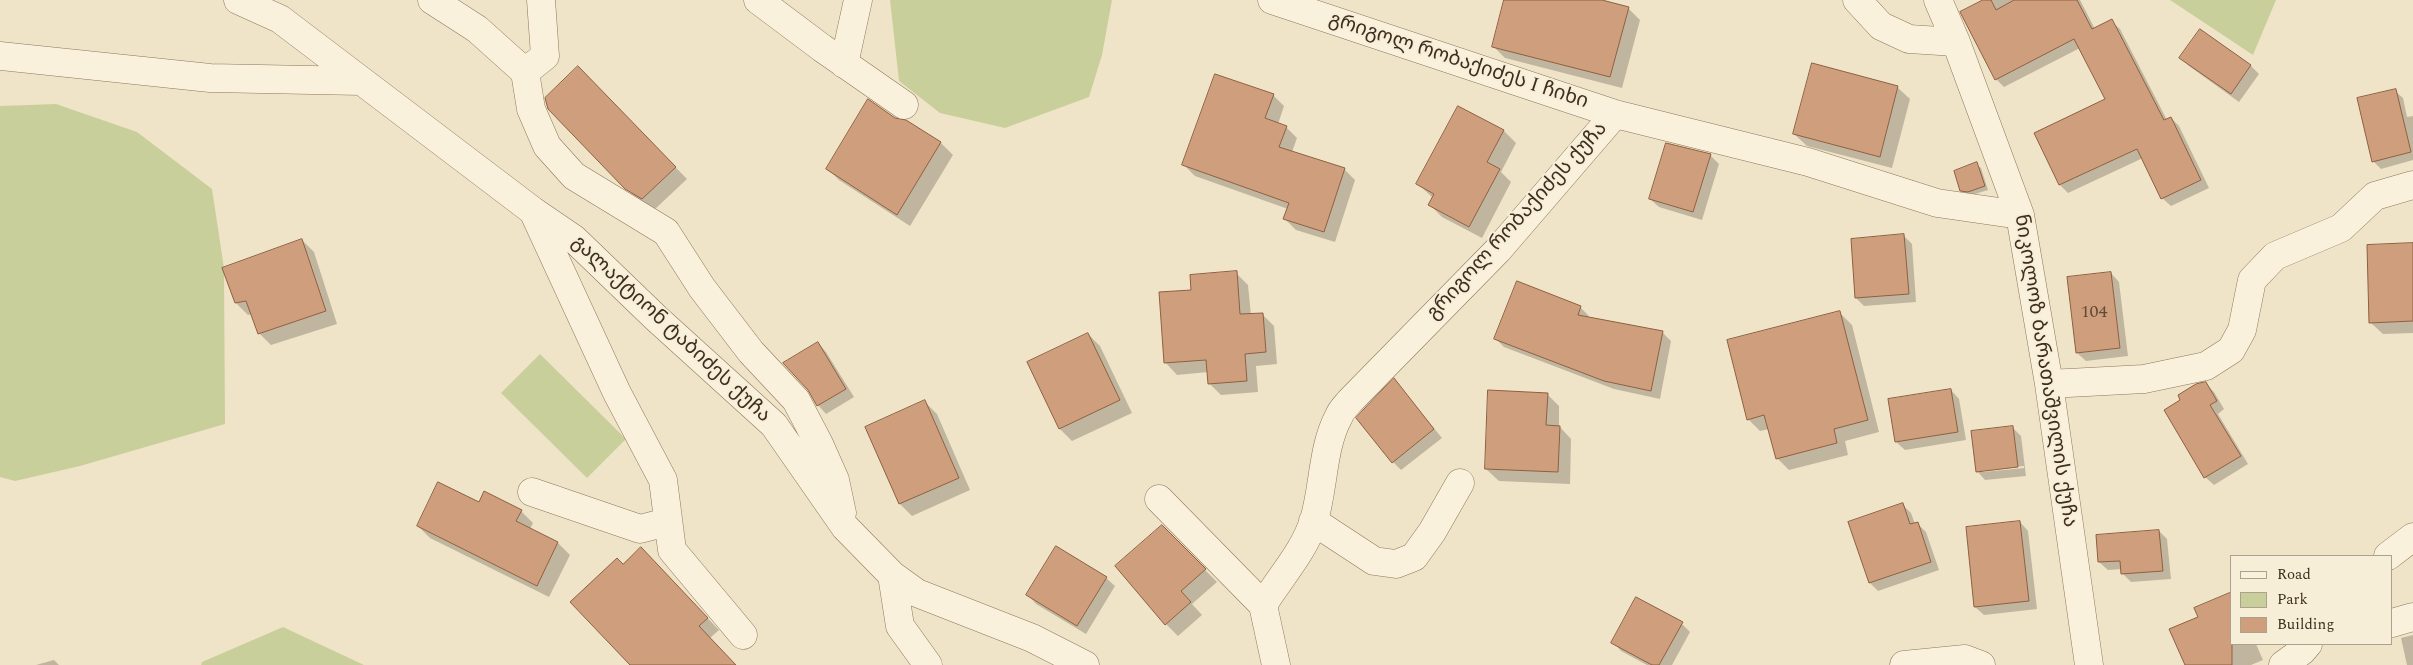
<!DOCTYPE html>
<html>
<head>
<meta charset="utf-8">
<style>
  body { margin:0 }
  #map { position:relative; width:2413px; height:665px; overflow:hidden; background:#f0e4c8; font-family:Spectral,serif }
  canvas { display:block }
  .legend { position:absolute; left:2230px; top:555px; width:162px; height:90px; box-sizing:border-box; background:#f7eed8; border:1px solid #ada18e; margin:0; padding:6px 9px; list-style:none; font-size:15px; color:#3d2e20 }
  .legend li { display:flex; align-items:center; gap:10px; height:25px }
  .legend b { width:25px; border:1px solid #ada18e }
</style>
</head>
<body>
<div id="map">
<canvas width="2413" height="665"></canvas>
<ul class="legend">
<li><b style="height:6px;background:#faf1dc"></b>Road</li>
<li><b style="height:14px;background:#c9cf9b"></b>Park</li>
<li><b style="height:14px;background:#cf9f7d"></b>Building</li>
</ul>
</div>
<script>
const ctx = document.querySelector('canvas').getContext('2d');
ctx.lineJoin = 'round';
function paint(path, color) {
  ctx.fillStyle = color;
  ctx.fill(path, 'evenodd');
}
function strokePath(path, color, width, dash) {
  ctx.strokeStyle = color;
  ctx.lineWidth = width;
  ctx.lineCap = dash ? 'butt' : 'round';
  ctx.setLineDash(dash || []);
  ctx.stroke(path);
}
function label(font, color, halo, rows, align = 'center') {
  ctx.font = font + ' Spectral,"Noto Sans Georgian",serif';
  ctx.lineWidth = 4;
  ctx.setLineDash([]);
  ctx.textBaseline = 'middle';
  ctx.strokeStyle = halo;
  ctx.fillStyle = color;
  for (const [text, x, y, turn = 0] of rows) {
    ctx.save();
    ctx.translate(x, y);
    ctx.rotate((+turn || 0) * Math.PI / 180);
    ctx.textAlign = isNaN(turn) ? turn : align;
    if (halo) ctx.strokeText(text, 0, 0);
    ctx.fillText(text, 0, 0);
    ctx.restore();
  }
}
paint(new Path2D(`
  M890,0H1112L1102,55L1089,97L1005,128L940,113L899,81Z
  M2170,0H2276L2253,55Z
  M56,104L137,132L212,189L224,268L225,424L80,466L15,481L0,477V106Z
  M540,354L626,439L587,478L501,393Z
  M283,627L364,665H201L202,662Z`), '#c9cf9b');
paint(new Path2D(`
  M1505,0H1596L1628,8L1640,20L1622,88L1505,58L1493,46Z
  M1986,0H2080L2095,29L2111,21L2120,29L2167,120L2171,118L2179,126L2209,188L2171,206L2162,198L2143,158L2068,193L2060,185L2036,133L2107,100L2080,48L2004,87L1996,79Z
  M2200,30L2251,66L2259,74L2239,102L2189,66L2181,58Z
  M578,68L687,179L654,210L638,200L626,188Z
  M1897,87L1910,99L1892,168L1807,146L1794,134Z
  M2395,91L2403,98L2407,117L2413,116V160L2381,169L2373,161Z
  M1273,95L1284,106L1278,124L1286,127L1297,138L1292,152L1344,169L1355,180L1335,242L1296,230L1285,219L1288,209L1195,176L1184,165Z
  M1458,107L1504,131L1516,143L1501,172L1511,182L1482,238L1442,217L1430,205L1433,198L1418,184Z
  M895,119L905,121L941,143L953,155L910,226L839,180L827,168Z
  M1710,155L1719,164L1702,220L1659,207L1650,199Z
  M1976,164L1981,168L1988,190L1972,195L1966,194L1961,190Z
  M1904,236L1912,244L1916,302L1864,306L1856,298Z
  M302,240L314,252L337,324L271,345L259,333L252,314L248,315L236,303Z
  M2413,244V333L2383,334L2370,322Z
  M1236,273L1248,285L1251,315L1262,314L1274,326L1277,364L1256,366L1258,392L1221,395L1209,383L1208,372L1177,375L1165,362Z
  M2111,273L2119,282L2128,356L2086,361L2077,353L2068,278Z
  M1580,307L1589,316L1588,318L1662,332L1671,341L1660,399L1614,389L1504,347L1495,338Z
  M1840,313L1852,325L1879,432L1845,441L1848,455L1789,470L1777,458L1769,429L1760,431L1748,419Z
  M1088,334L1100,346L1132,413L1072,441L1060,429L1028,362Z
  M818,343L826,352L854,397L826,414L818,405Z
  M1394,380L1442,438L1401,470L1393,462Z
  M2205,383L2214,392L2224,409L2218,414L2248,464L2214,485L2205,477Z
  M1951,390L1959,399L1966,440L1905,450L1896,442Z
  M1547,394L1559,406V426L1571,439L1570,484L1499,481L1486,469Z
  M925,402L937,414L970,490L912,516L900,504L867,428Z
  M2012,427L2021,436L2026,476L1985,480L1977,471ZM2024,466V468L1983,472V470Z
  M480,504L521,511L533,523L530,529L558,543L570,555L549,597L430,538L418,526Z
  M1902,504L1911,513L1915,524L1917,523L1926,532L1939,570L1878,591L1870,583L1849,523Z
  M2020,522L2028,531L2037,609L1984,615L1975,607Z
  M1162,527L1217,582L1192,604L1202,615L1178,636L1166,624Z
  M2159,531L2167,539L2171,579L2131,582L2123,574L2122,569L2108,570L2099,562L2098,536Z
  M653,561L719,630L710,638L735,665H632L623,566Z
  M1106,578L1115,586L1086,634L1036,604L1028,595Z
  M1682,624L1690,632L1672,665H1647L1621,651L1613,642Z
  M2413,635V665H2407L2401,638Z
  M2232,644H2256L2263,660L2251,665H2186Z
  M54,660L59,665H36Z`), '#0003');
const building = new Path2D(`
  M1504,0H1602L1629,7L1610,77L1492,47Z
  M1983,0H1991L1996,10L2014,0H2077L2092,29L2112,19L2164,120L2171,117L2201,180L2161,199L2137,149L2059,185L2034,133L2105,99L2074,39L1995,80L1960,12Z
  M2200,29L2251,65L2231,94L2179,58Z
  M1812,63L1898,86L1880,157L1793,134Z
  M578,66L676,167L642,199L625,189L548,109L545,98Z
  M1215,74L1274,94L1265,118L1287,126L1279,147L1345,168L1324,232L1283,219L1289,203L1182,165Z
  M2396,89L2411,152L2372,162L2357,98Z
  M868,99L895,118L906,120L941,142L897,215L826,169Z
  M1458,106L1504,130L1487,162L1500,169L1469,227L1428,205L1434,194L1416,184Z
  M1666,143L1711,154L1693,212L1649,199Z
  M1977,162L1985,186L1968,192L1960,191L1954,171Z
  M1904,234L1909,294L1855,298L1851,239Z
  M302,239L326,311L258,334L246,301L235,303L222,268Z
  M2413,243V321L2369,323L2367,245Z
  M1237,271L1240,314L1263,313L1266,352L1245,354L1247,381L1208,384L1206,360L1164,363L1159,292L1191,290L1190,275Z
  M2111,272L2120,348L2076,353L2067,277Z
  M1517,281L1581,306L1578,315L1663,331L1651,391L1604,381L1494,339Z
  M1840,311L1868,420L1834,429L1837,443L1776,459L1764,415L1747,420L1727,340Z
  M1088,333L1120,400L1059,429L1027,362Z
  M818,342L846,389L817,406L808,390L783,363Z
  M1394,378L1434,429L1392,463L1356,418Z
  M2206,382L2217,401L2210,405L2241,456L2204,478L2164,410L2180,400L2178,395L2196,384Z
  M1951,389L1958,432L1895,442L1888,399Z
  M1488,390L1548,393L1546,425L1560,426L1558,472L1485,469Z
  M925,400L959,478L899,504L865,427Z
  M2013,426L2018,467L1976,472L1971,431Z
  M438,482L479,502L484,491L522,510L516,521L558,542L537,586L417,526Z
  M1903,503L1910,524L1918,522L1931,562L1869,583L1848,522Z
  M2020,521L2029,601L1974,607L1966,527Z
  M1162,525L1206,569L1181,591L1191,602L1165,625L1115,566Z
  M2159,530L2163,571L2121,574L2120,561L2098,562L2096,535Z
  M1056,546L1107,577L1077,626L1026,595Z
  M641,547L708,618L699,626L736,665H630L570,602L617,558L623,564Z
  M2232,592V665H2185L2169,629L2198,617L2194,608Z
  M1636,597L1683,622L1659,665H1652L1611,643Z`);
paint(building, '#cf9f7d');
strokePath(building, '#8d5f41', 1);
const minor = new Path2D(`
  M238,0L280,19L533,211L574,239L656,318L774,425L845,527L892,575L917,593L1032,638L1085,665
  M432,0L477,29L525,72L545,56L541,0
  M758,0L822,48L904,105
  M1272,0L1615,114L1808,162L1937,203L2020,215
  M1857,0L1881,26L1909,39L1956,42
  M1938,0L1956,42L2020,215L2049,384L2089,665
  M0,56L210,78L361,81
  M844,64L858,0
  M525,72L531,109L547,146L574,176L666,232L702,288L751,352L796,400L819,444L835,480L842,513
  M533,211L617,393L663,480L672,550L743,635
  M2049,384L2144,379L2206,366L2231,350L2242,330L2252,280L2275,256L2341,228L2375,196L2413,185
  M532,492L640,529L667,522
  M1159,499L1263,605
  M1313,521L1374,561L1396,564L1414,557L1432,532L1460,483
  M2388,556L2413,537
  M892,575L900,626L928,665
  M2392,623L2413,617
  M1276,665L1263,605C1280,577 1304,552 1314,520C1324,487 1322,447 1339,416C1341,410 1347,405 1350,401L1498,250L1615,114
  M1904,665L1965,659L1981,665
  M2283,665L2302,651L2308,644`);
strokePath(minor, '#8d765c', 29);
strokePath(minor, '#faf1dc', 28);
label('18px', '#624a37', null, [
  ["104",2094,313]
]);
label('20px', '#3d2e20', '#f7eed8', [
  ["გრიგოლ რობაქიძეს I ჩიხი",1458,62,18],
  ["გრიგოლ რობაქიძეს ქუჩა",1518,222,-48],
  ["გალაქტიონ ტაბიძეს ქუჩა",670,330,43],
  ["ნიკოლოზ ბარათაშვილის ქუჩა",2044,371,81]
]);
</script>
</body>
</html>
